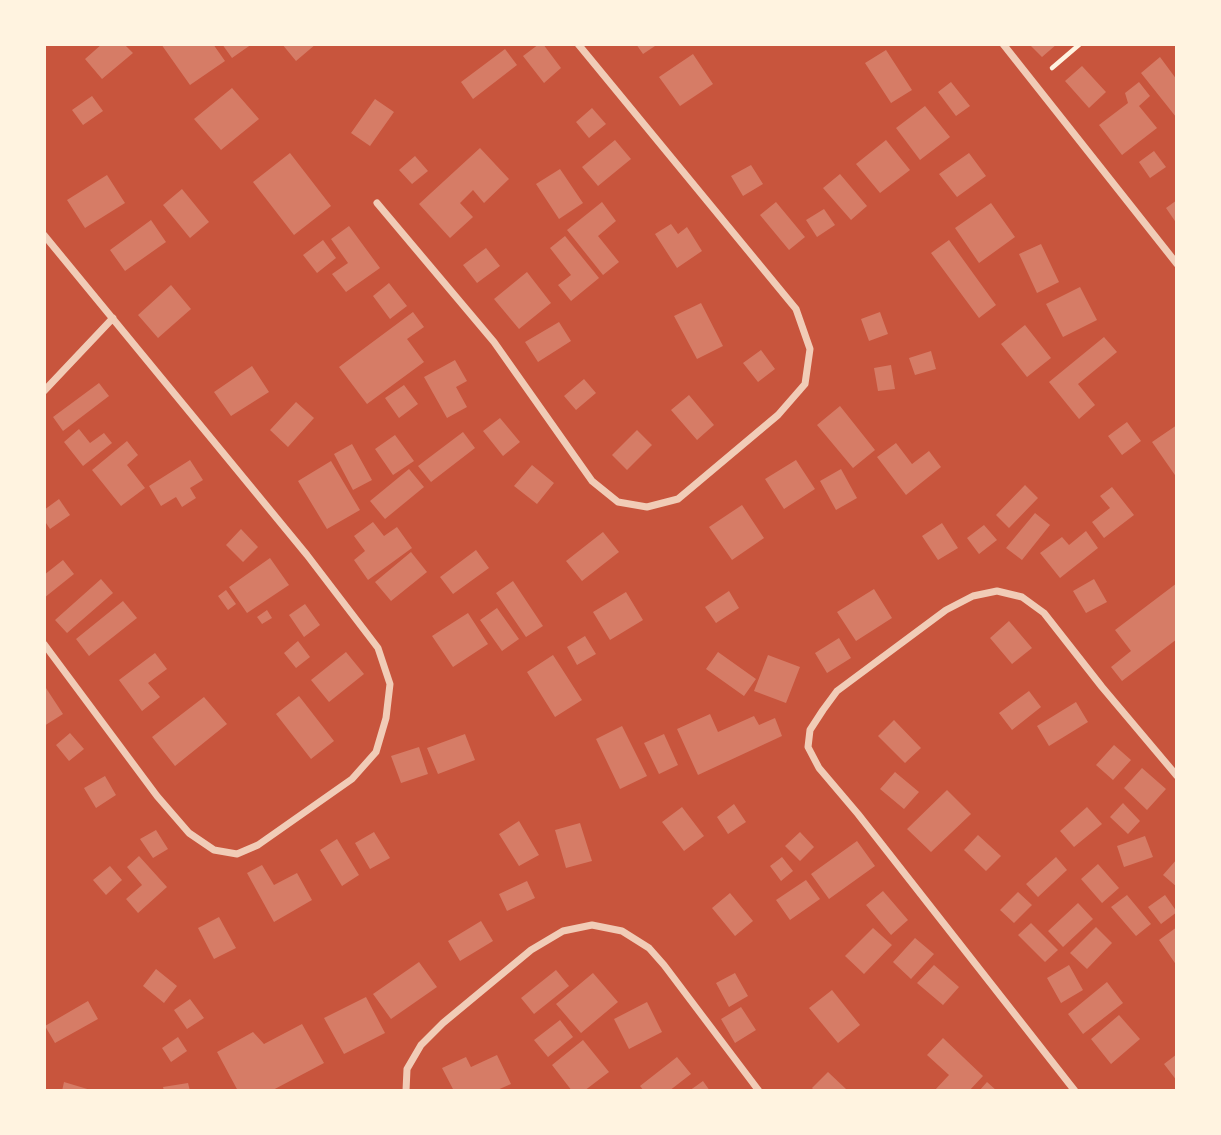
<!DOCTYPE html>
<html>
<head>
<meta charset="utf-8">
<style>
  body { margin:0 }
  #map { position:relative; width:1221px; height:1135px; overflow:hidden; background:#c8553d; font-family:"PT Sans Narrow",sans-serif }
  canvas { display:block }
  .frame { position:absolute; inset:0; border:46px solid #fff3e0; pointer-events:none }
</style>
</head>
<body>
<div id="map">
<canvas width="1221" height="1135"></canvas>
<div class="frame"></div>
</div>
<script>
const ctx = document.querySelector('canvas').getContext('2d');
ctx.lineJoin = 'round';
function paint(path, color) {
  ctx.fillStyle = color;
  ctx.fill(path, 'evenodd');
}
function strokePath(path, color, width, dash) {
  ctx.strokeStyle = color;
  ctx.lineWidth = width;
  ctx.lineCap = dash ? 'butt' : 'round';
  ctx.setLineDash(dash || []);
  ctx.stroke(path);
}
paint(new Path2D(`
  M102,44H124L133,53L102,79L85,59Z
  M161,44H213L225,61L190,85Z
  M222,44H252L232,58Z
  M282,44H316L296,61Z
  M539,44H543L561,68L544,83L523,56Z
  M636,44H658L643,54Z
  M1029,44H1057L1042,57Z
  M505,49L517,65L473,99L461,82Z
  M886,50L912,90L891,103L865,63Z
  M693,54L713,84L680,106L659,77Z
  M1160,57L1177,80V116L1176,117L1141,73Z
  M1082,66L1106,92L1089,108L1065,81Z
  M951,82L970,106L956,116L938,92Z
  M1139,82L1150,96L1139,106L1157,128L1122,155L1099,125L1128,103L1125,93Z
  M232,88L259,119L221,150L194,119Z
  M92,96L103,111L83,125L72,110Z
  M375,99L394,112L370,146L351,133Z
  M925,106L950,137L920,160L896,128Z
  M592,108L606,124L589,138L576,122Z
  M615,140L631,159L598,186L582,167Z
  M886,140L910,170L880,193L856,164Z
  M480,148L509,179L484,203L473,190L460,203L473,217L450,238L419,204Z
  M1154,151L1166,167L1150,178L1139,162Z
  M290,153L331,206L294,235L253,182Z
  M969,153L986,176L957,197L939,174Z
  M415,156L428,171L412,184L399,170Z
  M751,165L763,184L743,196L731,176Z
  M560,169L583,203L559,219L536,184Z
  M840,174L867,206L851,220L823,188Z
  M107,175L125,203L85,228L67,200Z
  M182,189L209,222L190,238L163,205Z
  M1177,200V224L1166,208Z
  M602,202L616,221L598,236L619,262L603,275L567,230Z
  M776,202L805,237L789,250L760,215Z
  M991,203L1015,237L979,263L955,228Z
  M824,209L835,225L817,237L806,220Z
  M151,220L166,242L125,271L110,250Z
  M671,224L678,234L687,227L702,251L677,268L655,234Z
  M349,226L380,268L346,292L332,274L348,263L331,239Z
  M565,236L599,278L571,301L558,285L571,275L550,248Z
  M323,240L336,258L317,273L303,255Z
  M949,240L996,305L979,318L931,253Z
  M1041,244L1059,282L1037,293L1019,254Z
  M486,248L500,266L477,283L463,265Z
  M527,272L551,303L519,329L494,299Z
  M389,283L407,306L390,319L373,296Z
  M171,285L191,309L158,338L138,315Z
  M1080,287L1097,320L1063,337L1046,304Z
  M701,303L723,346L697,359L674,316Z
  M413,312L424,327L407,339L424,362L367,404L339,367Z
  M880,312L888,334L869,341L861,319Z
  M559,322L571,341L538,362L525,342Z
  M1025,325L1051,358L1027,377L1001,344Z
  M1104,337L1117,352L1078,384L1095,405L1079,419L1049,382Z
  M761,350L775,369L758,382L743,363Z
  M931,351L936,369L915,375L909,358Z
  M455,360L467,381L456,387L467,407L447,418L424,377Z
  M891,365L895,389L878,391L874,368Z
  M252,366L269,392L231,416L214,392Z
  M584,379L596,393L576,410L564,396Z
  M99,383L109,396L63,431L53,417Z
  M404,385L418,404L399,418L385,398Z
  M689,395L714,425L697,440L671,410Z
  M296,402L314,418L288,447L270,430Z
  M840,406L875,450L853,468L817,425Z
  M500,418L520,442L503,456L483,431Z
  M1127,422L1141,441L1122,455L1108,436Z
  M1177,425V478L1152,442Z
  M79,429L90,443L104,433L112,443L83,466L64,442Z
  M637,430L652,445L627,470L612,455Z
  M463,432L475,448L431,482L418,466Z
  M395,435L414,461L393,475L375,449Z
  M127,441L138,455L127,465L145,488L121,506L92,470Z
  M896,443L912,464L929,451L941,467L906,495L877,457Z
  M352,444L372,480L353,490L334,454Z
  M190,460L203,480L190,488L196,498L182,507L176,497L161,506L149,486Z
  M796,460L815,489L784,509L765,479Z
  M331,461L360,510L327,529L298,481Z
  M532,465L554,483L537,504L514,486Z
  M409,469L424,487L385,519L370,501Z
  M841,469L857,498L836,510L820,481Z
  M1025,485L1038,498L1009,528L996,515Z
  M1112,487L1134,515L1104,538L1092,522L1110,508L1100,496Z
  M59,499L70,515L50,529L44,520V510Z
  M742,505L764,538L732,560L709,527Z
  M1035,513L1050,525L1022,560L1006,548Z
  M373,522L384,536L397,527L412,548L368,580L354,560L365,551L354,536Z
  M942,523L958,548L938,560L922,536Z
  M984,525L997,540L979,554L967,538Z
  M241,529L258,547L243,562L226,545Z
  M1086,531L1098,548L1060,578L1040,553L1062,537L1069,545Z
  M603,532L619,552L582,581L566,561Z
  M476,550L489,568L453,594L440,577Z
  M411,552L427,572L391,601L375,582Z
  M270,558L289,585L247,613L229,587Z
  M63,560L74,574L44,598V575Z
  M101,579L113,593L67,633L55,620Z
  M1094,579L1107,602L1086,613L1073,591Z
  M513,581L543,626L526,637L496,593Z
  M1177,583V639L1122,681L1111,667L1131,651L1115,630Z
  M874,589L892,618L856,641L837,612Z
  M226,590L236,604L228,610L218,596Z
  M729,591L739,608L716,623L705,607Z
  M626,592L643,620L610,640L593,612Z
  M123,601L137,618L89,656L76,639Z
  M305,604L320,625L304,637L289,615Z
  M497,608L519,639L502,651L480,620Z
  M267,610L272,618L262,624L257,617Z
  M468,613L488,644L453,667L432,636Z
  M1009,621L1032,648L1012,664L990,638Z
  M585,636L596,654L577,665L567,647Z
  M839,638L851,658L827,673L815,653Z
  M298,641L310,657L296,668L284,653Z
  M346,652L364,674L329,702L311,680Z
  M718,652L756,679L744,696L706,669Z
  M155,653L167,669L148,683L160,697L142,711L119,680Z
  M553,655L582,700L555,717L527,672Z
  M768,655L800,667L786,703L754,691Z
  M44,685L63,714L44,726Z
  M1029,691L1041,707L1012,730L999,713Z
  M299,696L334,741L311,759L276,714Z
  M204,697L227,724L175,766L152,737Z
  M1076,702L1088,722L1049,746L1037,726Z
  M710,714L718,732L754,716L759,725L775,718L782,736L698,775L677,729Z
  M894,720L921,748L905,763L878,736Z
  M622,726L647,776L620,789L596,739Z
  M70,733L84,749L69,761L56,745Z
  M465,734L475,760L438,774L427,748Z
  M664,734L678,765L659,774L644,743Z
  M1114,745L1131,760L1113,780L1096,765Z
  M419,747L428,774L401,783L391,756Z
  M1142,768L1166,789L1147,810L1124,788Z
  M895,772L919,792L904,809L880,789Z
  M105,776L116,795L96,808L84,788Z
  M947,790L971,814L931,852L907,829Z
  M1123,803L1140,821L1128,834L1110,817Z
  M734,804L746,822L728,834L717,817Z
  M682,807L704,836L684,851L662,822Z
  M1087,807L1102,824L1074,847L1060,831Z
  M519,821L539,855L519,866L499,834Z
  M580,823L592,861L566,868L555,830Z
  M156,830L168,849L153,858L140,839Z
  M374,832L390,858L370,869L355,843Z
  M800,832L814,847L800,861L785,846Z
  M978,835L1001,856L986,871L964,850Z
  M1145,836L1153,857L1124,867L1117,846Z
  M337,839L359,875L342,886L320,850Z
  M857,841L875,866L829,899L811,874Z
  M139,856L167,887L138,913L126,899L142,885L127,867Z
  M782,857L793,871L781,881L770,866Z
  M1056,857L1067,870L1038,897L1026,884Z
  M1177,859V887L1163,875Z
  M1098,864L1119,888L1102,903L1081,879Z
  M262,865L274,885L297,873L312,900L274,922L247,873Z
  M110,866L122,880L106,895L93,880Z
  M806,880L820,899L790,920L776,900Z
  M527,881L535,898L507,911L499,894Z
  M883,891L908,920L891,935L866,905Z
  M1018,892L1032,905L1014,923L1000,910Z
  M730,893L753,921L735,936L712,908Z
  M1127,895L1151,924L1136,936L1111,907Z
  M1165,895L1177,912L1161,924L1148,907Z
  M1078,903L1093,919L1063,947L1048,931Z
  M219,917L236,948L214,959L198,928Z
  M481,921L493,941L460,961L448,941Z
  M1031,923L1058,950L1045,962L1018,935Z
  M1096,927L1112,943L1087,969L1070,953Z
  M1177,927V966L1159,940Z
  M873,928L892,945L864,974L845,956Z
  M915,938L934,954L911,979L893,962Z
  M419,962L437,987L391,1019L373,994Z
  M934,965L959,987L943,1005L917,983Z
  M1069,965L1083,990L1061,1003L1047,978Z
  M156,969L177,986L164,1003L143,986Z
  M556,970L569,986L534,1014L521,998Z
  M593,973L618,1002L581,1033L556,1004Z
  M735,973L748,996L729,1007L716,983Z
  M1107,982L1123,1003L1083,1034L1068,1014Z
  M832,990L860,1025L838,1043L809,1008Z
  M366,997L385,1033L344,1054L324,1018Z
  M190,999L204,1018L187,1029L174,1010Z
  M88,1001L98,1019L55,1043L45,1026Z
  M647,1002L662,1032L629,1049L614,1019Z
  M741,1007L756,1030L735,1043L721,1019Z
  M1119,1015L1140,1039L1111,1064L1091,1039Z
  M560,1020L573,1037L548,1057L534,1040Z
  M302,1024L324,1063L271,1091H238L217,1052L253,1032L264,1044Z
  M178,1037L187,1051L171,1062L162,1048Z
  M943,1038L983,1076L969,1091H934L949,1075L927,1055Z
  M583,1040L609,1072L584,1091H572L552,1065Z
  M1177,1054V1081L1164,1064Z
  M497,1055L511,1084L495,1091H454L442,1068L466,1057L471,1067Z
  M677,1057L691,1074L669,1091H644L640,1086Z
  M828,1072L846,1089L844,1091H815L812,1088Z
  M703,1081L710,1091H689Z
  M64,1082L94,1091H62Z
  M987,1082L997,1091H979Z
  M188,1083L190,1091H164L163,1087Z`), '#d67c66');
strokePath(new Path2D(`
  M1052,68L1080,44`), '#fff3e0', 4.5);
strokePath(new Path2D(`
  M1003,44L1177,264
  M377,203L494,342L592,481L618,502L647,507L678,499L778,415L805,384L810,349L796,309L578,44
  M44,235L307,555L378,648L390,684L386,718L376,752L352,779L258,845L237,854L214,850L189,833L157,796L44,644
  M44,391L113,318
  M406,1091L407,1069L421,1045L443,1023L531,950L563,931L592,925L622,931L649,948L664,965L759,1091
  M1075,1091L858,814L819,768L808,747L810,730L823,710L837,691L946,610L973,596L997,591L1022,597L1044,613L1102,687L1177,776`), '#f1ccb7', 7);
</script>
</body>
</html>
